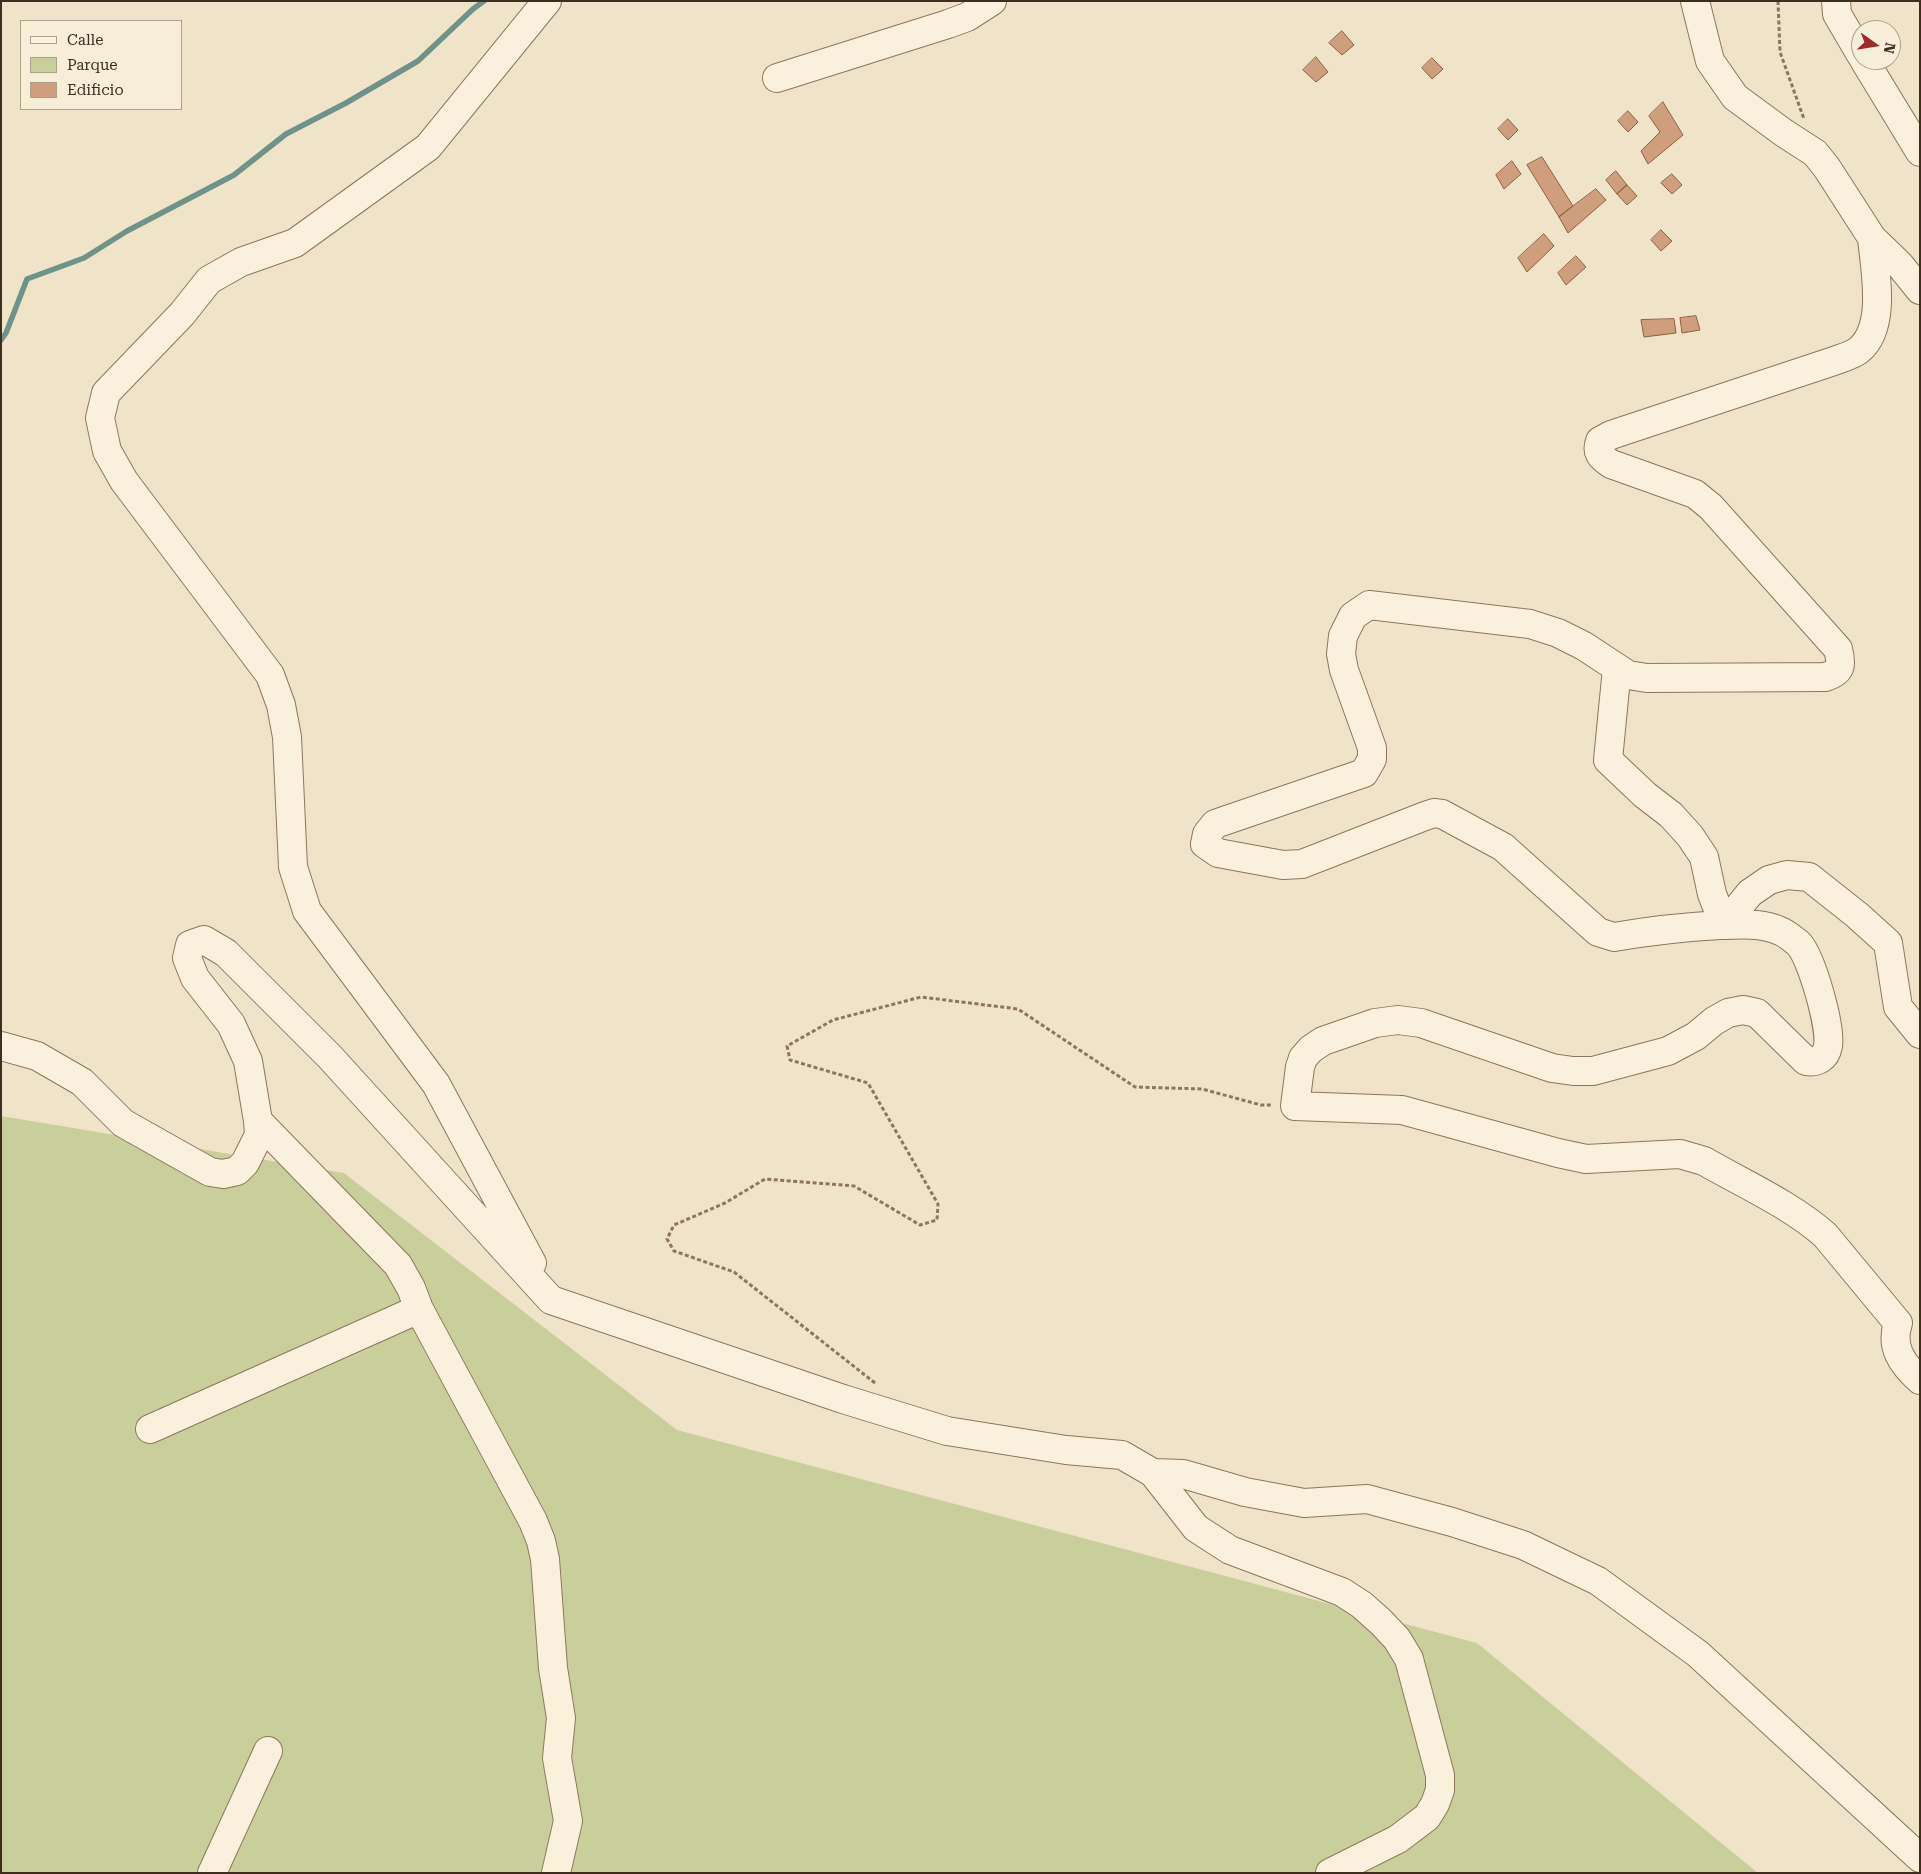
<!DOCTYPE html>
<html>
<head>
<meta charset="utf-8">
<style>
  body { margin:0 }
  #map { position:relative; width:1921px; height:1874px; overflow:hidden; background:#f0e4c8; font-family:"Roboto Serif",serif }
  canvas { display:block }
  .frame { position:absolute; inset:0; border:2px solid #3d2e20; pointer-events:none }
  .legend { position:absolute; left:20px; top:20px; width:162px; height:90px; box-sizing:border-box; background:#f7eed8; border:1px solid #ada18e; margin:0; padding:6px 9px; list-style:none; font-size:15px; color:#3d2e20 }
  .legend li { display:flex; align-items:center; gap:10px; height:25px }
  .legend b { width:25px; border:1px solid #ada18e }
  .north { position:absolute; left:1851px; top:20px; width:50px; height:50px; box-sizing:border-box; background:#f7eed8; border:1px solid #ada18e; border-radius:50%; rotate:103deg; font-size:14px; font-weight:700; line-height:20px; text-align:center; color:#3d2e20 }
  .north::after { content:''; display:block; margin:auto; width:18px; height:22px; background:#9e2a2b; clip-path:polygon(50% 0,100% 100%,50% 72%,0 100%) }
</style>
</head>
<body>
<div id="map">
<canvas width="1921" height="1874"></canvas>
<div class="frame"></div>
<ul class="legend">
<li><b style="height:6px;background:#faf1dc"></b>Calle</li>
<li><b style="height:14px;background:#c9cf9b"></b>Parque</li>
<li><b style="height:14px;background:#cf9f7d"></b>Edificio</li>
</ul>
<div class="north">N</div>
</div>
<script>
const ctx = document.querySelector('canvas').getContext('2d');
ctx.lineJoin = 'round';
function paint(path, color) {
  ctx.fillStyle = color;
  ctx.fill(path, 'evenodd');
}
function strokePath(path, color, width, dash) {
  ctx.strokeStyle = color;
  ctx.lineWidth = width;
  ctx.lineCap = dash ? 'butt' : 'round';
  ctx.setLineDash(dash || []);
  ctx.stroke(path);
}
paint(new Path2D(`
  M1,1116L344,1173L677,1430L1477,1643L1758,1873H1Z`), '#c9cf9b');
strokePath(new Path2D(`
  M1,340L6,333L27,279L84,258L127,231L234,175L286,134L346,103L418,61L473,9L484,1`), '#6f938a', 5.5);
const building = new Path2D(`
  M1342,31L1354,45L1342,55L1329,43Z
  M1316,57L1328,72L1316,82L1303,70Z
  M1432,58L1443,69L1432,79L1422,68Z
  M1663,102L1683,135L1648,164L1641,151L1660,132L1649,116Z
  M1628,111L1638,122L1628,132L1618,121Z
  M1508,119L1518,130L1508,140L1498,129Z
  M1542,157L1573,206L1559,217L1527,165Z
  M1512,161L1521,174L1504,189L1496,175Z
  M1616,171L1627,185L1617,194L1606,180Z
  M1672,174L1682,185L1672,194L1661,183Z
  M1627,185L1637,196L1627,205L1617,194Z
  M1596,189L1606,200L1568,233L1559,217Z
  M1661,230L1672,241L1661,251L1651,240Z
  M1544,234L1554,246L1527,272L1518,258Z
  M1576,256L1586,267L1566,285L1558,273Z
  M1696,316L1700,330L1682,333L1680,318Z
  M1674,319L1676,333L1644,337L1641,320Z`);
paint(building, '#cf9f7d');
strokePath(building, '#8d5f41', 1);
const minor = new Path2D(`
  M1695,1L1710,61L1735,97L1784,133L1815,153L1827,168L1872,238L1899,264L1920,290
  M1836,1L1837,14L1861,55
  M1864,60L1920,152
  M777,78L948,24L967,17L992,1
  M1872,238C1875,270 1887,327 1859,350C1853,355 1842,358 1834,361L1611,435L1600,441C1596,452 1600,457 1611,464L1695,494L1711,507L1838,649C1842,665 1842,672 1825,677L1647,678L1628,675L1584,646L1558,633L1530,624L1369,605L1353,616L1343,636L1341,654L1344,670L1372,748V759L1364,773L1215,824L1207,834L1205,844L1218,853L1283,865L1302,864L1425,816L1434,813L1442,814L1503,847L1598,932L1614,937C1649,931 1684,927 1720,925C1741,925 1760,922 1780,931C1786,933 1794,940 1799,944C1812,959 1831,1026 1828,1046C1826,1058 1817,1063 1806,1061L1757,1013L1743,1010L1728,1013L1714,1021L1696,1036L1668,1051L1593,1071H1573L1552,1068L1421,1023L1398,1020L1375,1023L1323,1041L1311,1049L1303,1058L1300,1067L1295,1106L1402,1110L1558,1153L1586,1159L1680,1154L1704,1161C1744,1184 1791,1205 1825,1235L1898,1323
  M1617,668L1608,760L1645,795L1671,815L1690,836L1704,857L1712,894L1724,925L1750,893L1769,880L1787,875L1809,877L1857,915L1888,943L1898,1007L1920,1034
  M1,1046L37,1056L82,1082L123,1123L210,1172L223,1174L237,1171L245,1163L259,1135L258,1121L248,1061L231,1024L195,978L187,958L190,945L204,940L226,953L330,1057L551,1300L843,1399L947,1431L1066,1450L1122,1455L1153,1473L1183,1474L1245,1492L1304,1503L1367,1499L1452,1522L1523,1545L1598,1581L1698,1654L1920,1858
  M258,1121L398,1265L411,1288L419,1309L533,1521L541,1541L545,1559L553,1668L561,1718L557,1758L568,1821L556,1873
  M532,1263L436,1084L307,911L293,867L287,737L281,705L270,675L124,481L107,451L100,418L106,393L182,314L209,280L241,262L295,243L428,147L547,1
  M1898,1323C1890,1347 1902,1364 1920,1380
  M150,1429L419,1309
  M1153,1473L1196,1528L1230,1550L1342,1592L1362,1605L1381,1622L1397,1639L1409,1659L1440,1775V1790L1435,1804L1427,1817L1398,1839L1330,1873
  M212,1873L268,1751`);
strokePath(minor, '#8d765c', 30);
strokePath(new Path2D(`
  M1778,1L1780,52L1804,119
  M875,1383L734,1272L674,1251L667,1239L674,1225L725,1203L765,1179L854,1186L920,1225L937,1220L938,1204L868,1083L790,1060L787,1046L833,1020L921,997L1018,1009L1135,1087L1202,1089L1261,1105H1272`), '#8d765c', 3, [4, 2.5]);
strokePath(minor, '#faf1dc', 28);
</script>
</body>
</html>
